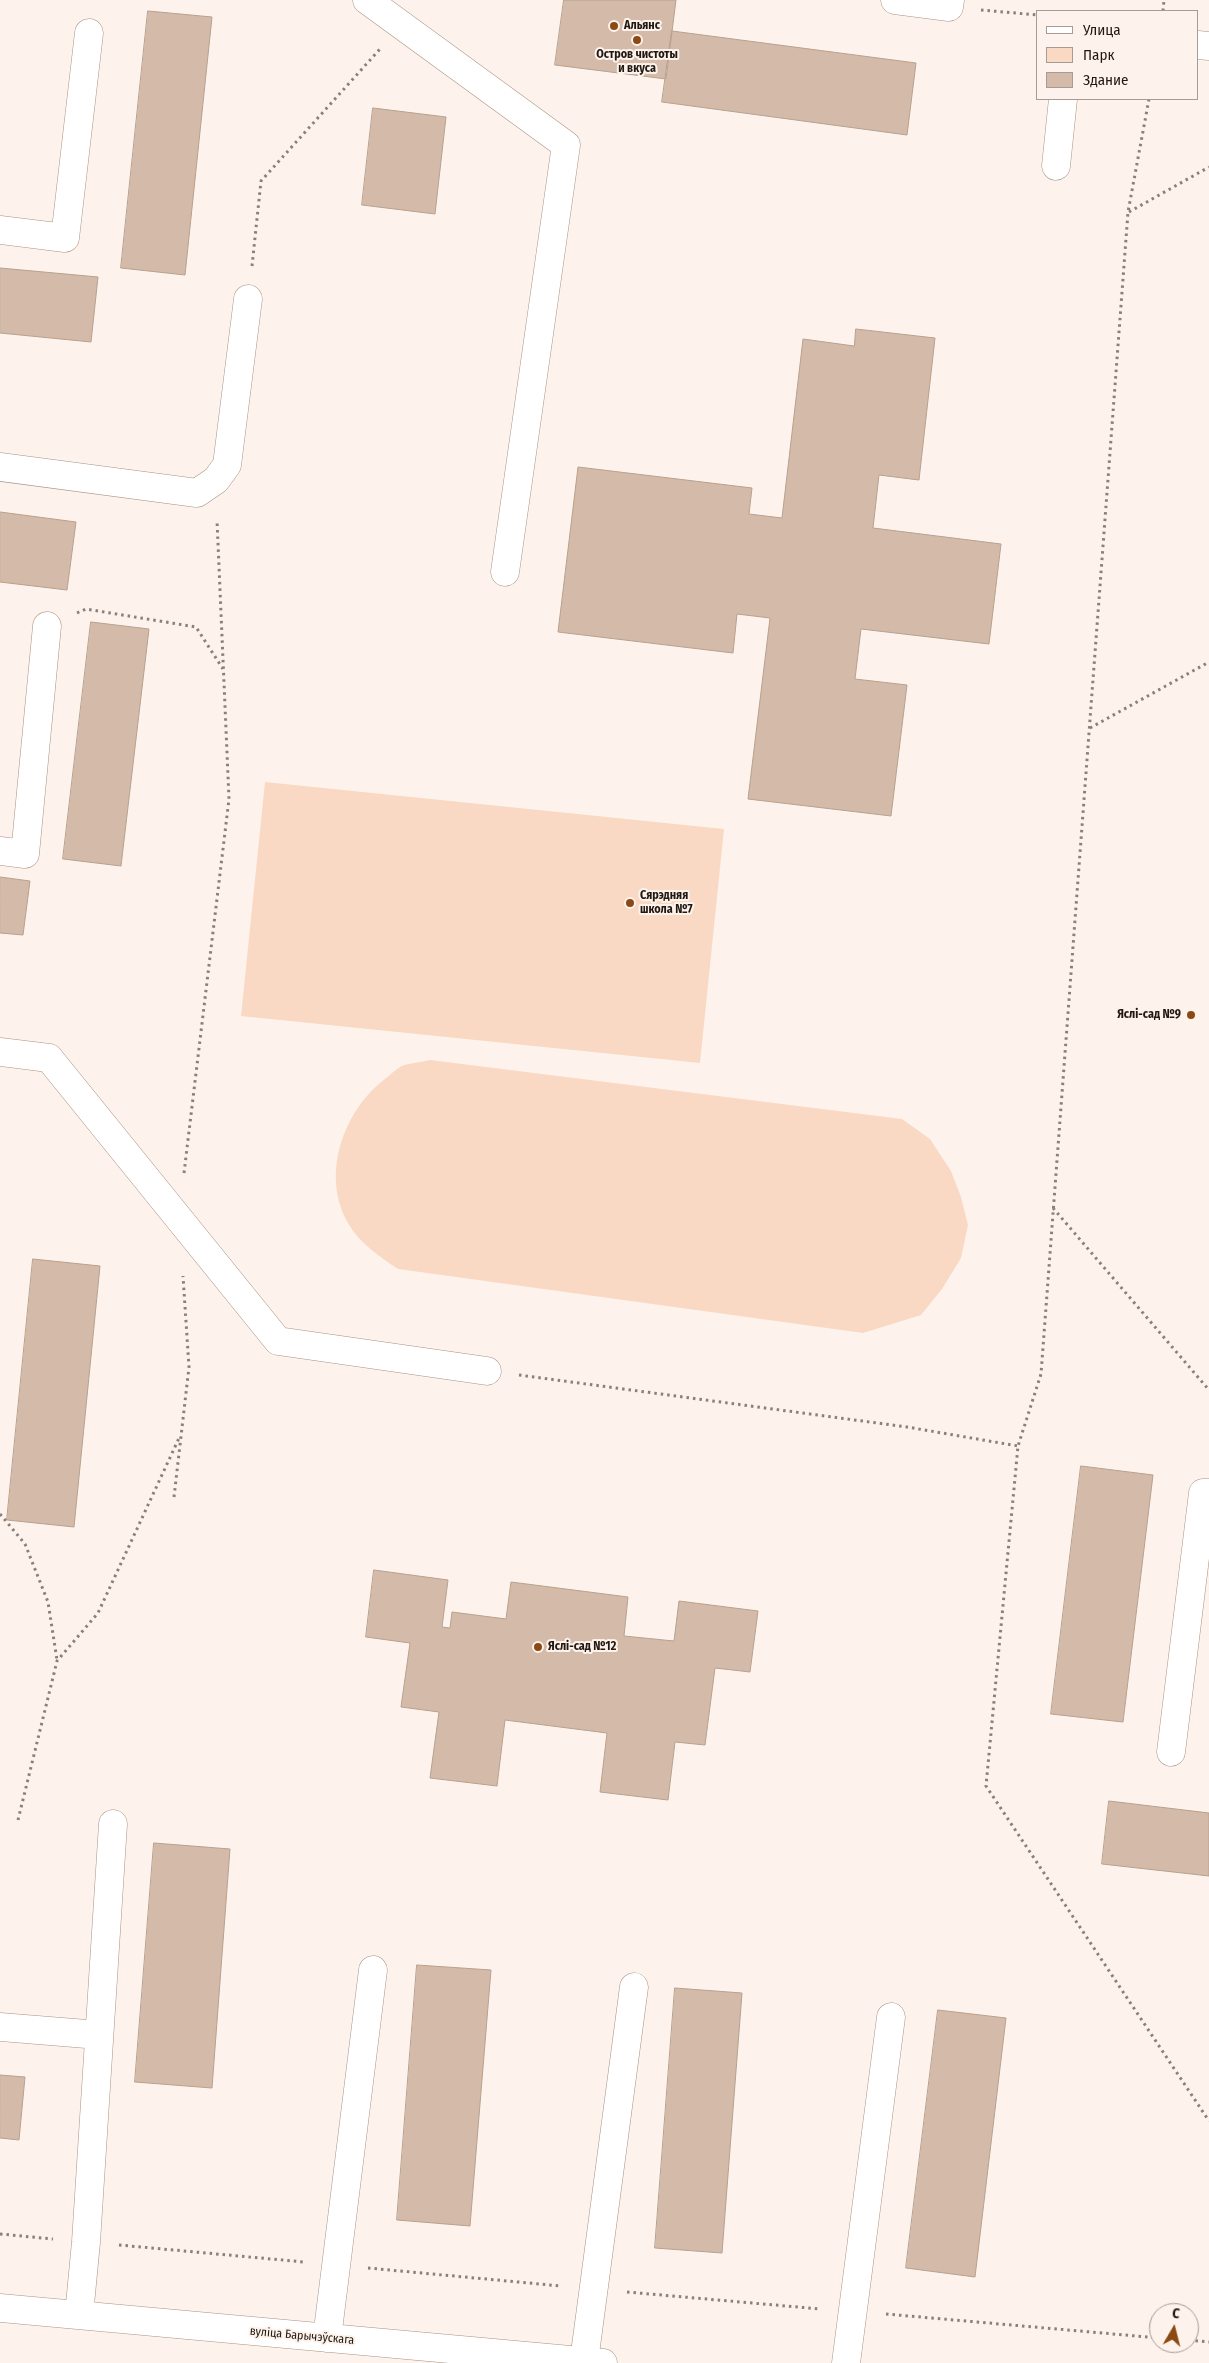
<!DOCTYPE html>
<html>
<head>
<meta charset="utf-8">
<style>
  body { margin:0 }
  #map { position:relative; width:1209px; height:2363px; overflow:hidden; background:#fef3ec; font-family:"Fira Sans Condensed",sans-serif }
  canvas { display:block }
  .legend { position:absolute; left:1036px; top:10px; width:162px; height:90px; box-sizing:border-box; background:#fef3ec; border:1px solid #a69b95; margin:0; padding:6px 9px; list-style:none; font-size:15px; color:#211812 }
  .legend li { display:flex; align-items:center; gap:10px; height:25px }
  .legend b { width:25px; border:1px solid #a69b95 }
  .north { position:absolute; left:1149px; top:2303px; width:50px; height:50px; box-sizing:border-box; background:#fef3ec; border:1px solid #a69b95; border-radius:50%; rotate:8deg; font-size:14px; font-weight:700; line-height:20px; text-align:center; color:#211812 }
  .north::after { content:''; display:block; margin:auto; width:18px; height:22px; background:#8b4a13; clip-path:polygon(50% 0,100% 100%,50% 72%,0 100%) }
</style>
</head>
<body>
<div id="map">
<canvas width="1209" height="2363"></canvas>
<ul class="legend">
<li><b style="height:6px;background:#fff"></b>Улица</li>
<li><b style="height:14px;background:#f9d9c4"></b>Парк</li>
<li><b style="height:14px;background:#d3baa9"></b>Здание</li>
</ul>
<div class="north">С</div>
</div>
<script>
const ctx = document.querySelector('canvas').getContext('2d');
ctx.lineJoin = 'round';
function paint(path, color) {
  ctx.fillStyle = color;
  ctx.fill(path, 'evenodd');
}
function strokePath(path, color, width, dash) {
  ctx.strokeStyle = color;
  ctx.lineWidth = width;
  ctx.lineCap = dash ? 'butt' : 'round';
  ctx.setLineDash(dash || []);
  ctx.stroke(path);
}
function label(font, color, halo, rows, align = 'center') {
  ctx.font = font + ' "Fira Sans Condensed",sans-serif';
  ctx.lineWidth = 4;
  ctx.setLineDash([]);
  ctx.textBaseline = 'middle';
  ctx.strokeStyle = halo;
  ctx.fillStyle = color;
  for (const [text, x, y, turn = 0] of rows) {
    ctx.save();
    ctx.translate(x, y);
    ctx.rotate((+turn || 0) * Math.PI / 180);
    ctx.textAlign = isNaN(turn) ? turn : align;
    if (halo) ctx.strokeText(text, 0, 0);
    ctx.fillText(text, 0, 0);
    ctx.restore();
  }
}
paint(new Path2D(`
  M265,782L724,829L700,1063L241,1016Z
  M430,1060L902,1119L930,1139L951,1171L961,1197L968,1225L961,1258L942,1289L921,1315L863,1333L398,1269C380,1257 359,1243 348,1223C320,1174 344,1110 385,1079C391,1074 397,1068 404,1065C412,1063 422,1062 430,1060Z`), '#f9d9c4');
const building = new Path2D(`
  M564,0H676L666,79L555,65Z
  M148,11L212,17L185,275L121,268Z
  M672,31L916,63L907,135L662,102Z
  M373,108L446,117L435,214L362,205Z
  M0,268L98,277L91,342L0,333Z
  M856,329L935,338L919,480L879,475L873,528L1001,544L989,644L861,629L855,679L907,685L891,816L748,799L770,618L737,614L733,653L558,632L578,467L752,488L749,514L782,518L803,339L854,346Z
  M0,512L76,522L67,590L0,582Z
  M91,622L149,629L121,866L63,859Z
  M0,877L30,881L23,935L0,933Z
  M33,1259L100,1266L74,1527L7,1520Z
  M1081,1466L1153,1475L1123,1722L1051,1714Z
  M374,1570L448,1580L442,1627L450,1628L452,1612L506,1619L511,1582L628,1597L624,1636L674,1641L679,1601L758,1611L750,1672L715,1668L705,1745L675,1742L668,1800L600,1792L607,1733L505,1720L497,1786L430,1778L439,1712L401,1707L410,1643L366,1637Z
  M1109,1801L1209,1813V1876L1102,1864Z
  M154,1843L230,1849L212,2088L135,2082Z
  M417,1965L491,1970L470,2226L397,2220Z
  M675,1988L742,1993L722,2253L655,2248Z
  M938,2010L1006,2018L975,2277L906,2268Z
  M0,2075L25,2077L19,2140L0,2138Z`);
paint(building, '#d3baa9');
strokePath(building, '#b8a08f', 1);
const minor = new Path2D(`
  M367,0L566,145L505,572
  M895,0L949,7L950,0
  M1198,45L1209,46
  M1056,166L1063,99
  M0,230L65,238L89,33
  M0,467L197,493L216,480L227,465L248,299
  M0,851L25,854L47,626
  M0,1052L49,1058L278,1341L487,1371
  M1171,1752L1203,1493H1209
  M0,2027L99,2035
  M0,2308L603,2363
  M79,2315L86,2242L113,1824
  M327,2338L373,1970
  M584,2361L634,1987
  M846,2363L891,2017`);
strokePath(minor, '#aa9282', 29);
strokePath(new Path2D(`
  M981,10L1038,15
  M1163,11L1164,0
  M1149,99L1128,212L1041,1374L1018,1446L986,1786L1209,2121
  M1129,212L1209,167
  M252,266L261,181L380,49
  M77,613L86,609L196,627L223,669
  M1090,728L1209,662
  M184,1173L229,799L217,520
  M1053,1208L1209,1390
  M519,1375L907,1427L1018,1446
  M174,1497L189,1367L183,1276
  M0,1514L25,1544L48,1602L57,1660
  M18,1820L57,1661L98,1613L180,1436
  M0,2234L53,2239
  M119,2245L304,2262
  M368,2268L561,2286
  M627,2292L820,2309
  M886,2314L1159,2338
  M1189,2340L1209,2342`), '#8a807a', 3, [2.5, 4]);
strokePath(minor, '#fff', 28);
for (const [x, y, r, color] of [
  [614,26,5,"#8b4a13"],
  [637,40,5,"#8b4a13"],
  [630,903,5,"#8b4a13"],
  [1191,1015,5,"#8b4a13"],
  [538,1647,5,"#8b4a13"]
]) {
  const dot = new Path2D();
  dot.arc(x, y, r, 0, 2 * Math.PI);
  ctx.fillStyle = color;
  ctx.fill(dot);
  strokePath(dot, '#fef3ec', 2);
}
label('bold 12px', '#211812', '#fef3ec', [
  ["Альянс",624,26],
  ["Остров чистоты",637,55,"center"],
  ["и вкуса",637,69,"center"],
  ["Сярэдняя",640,896],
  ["школа №7",640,910],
  ["Яслі-сад №9",1181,1015,"right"],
  ["Яслі-сад №12",548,1647]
], 'left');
label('12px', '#211812', '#fef3ec', [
  ["вуліца Барычэўскага",302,2336,5]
]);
</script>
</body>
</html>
